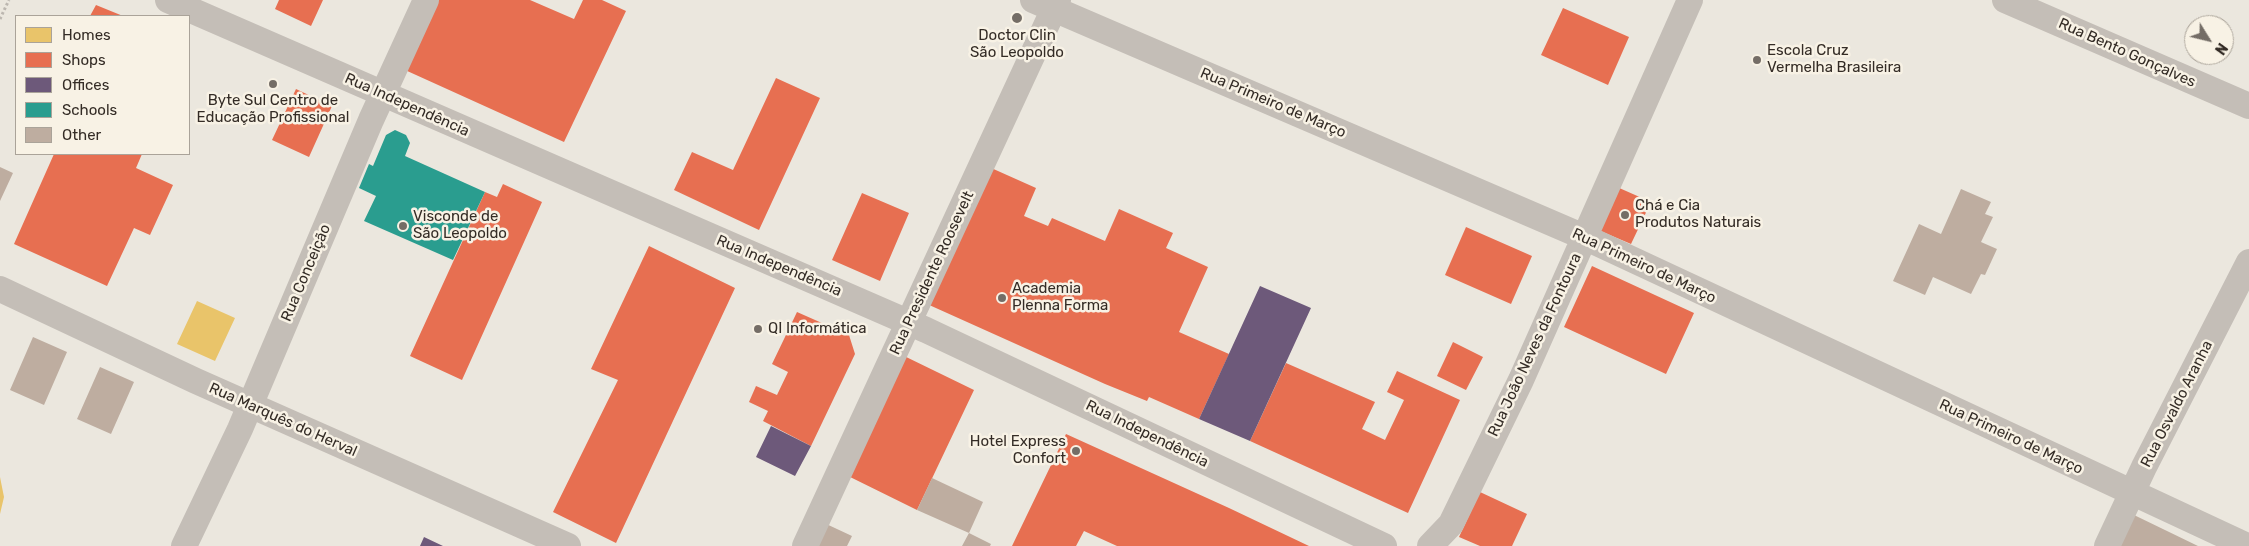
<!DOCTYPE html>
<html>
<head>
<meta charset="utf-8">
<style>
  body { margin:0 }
  #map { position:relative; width:2249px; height:546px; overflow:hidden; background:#ebe7de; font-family:Rubik,sans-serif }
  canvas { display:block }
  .legend { position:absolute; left:15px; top:15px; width:175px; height:140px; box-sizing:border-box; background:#f8f2e5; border:1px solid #aaa399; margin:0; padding:6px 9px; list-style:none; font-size:15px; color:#342c26 }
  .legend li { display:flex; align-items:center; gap:10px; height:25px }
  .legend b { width:25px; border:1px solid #aaa399 }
  .north { position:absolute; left:2184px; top:15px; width:50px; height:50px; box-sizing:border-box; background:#f8f2e5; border:1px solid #aaa399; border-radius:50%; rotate:126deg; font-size:14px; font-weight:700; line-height:20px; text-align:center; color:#342c26 }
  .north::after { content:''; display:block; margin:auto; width:18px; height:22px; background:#746d66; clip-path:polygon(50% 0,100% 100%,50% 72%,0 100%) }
</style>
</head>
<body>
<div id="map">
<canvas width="2249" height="546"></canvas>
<ul class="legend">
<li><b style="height:14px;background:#e9c46a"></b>Homes</li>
<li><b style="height:14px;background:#e76f51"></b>Shops</li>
<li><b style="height:14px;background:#6d597a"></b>Offices</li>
<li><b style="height:14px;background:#2a9d8f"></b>Schools</li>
<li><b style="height:14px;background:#beada0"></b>Other</li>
</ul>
<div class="north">N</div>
</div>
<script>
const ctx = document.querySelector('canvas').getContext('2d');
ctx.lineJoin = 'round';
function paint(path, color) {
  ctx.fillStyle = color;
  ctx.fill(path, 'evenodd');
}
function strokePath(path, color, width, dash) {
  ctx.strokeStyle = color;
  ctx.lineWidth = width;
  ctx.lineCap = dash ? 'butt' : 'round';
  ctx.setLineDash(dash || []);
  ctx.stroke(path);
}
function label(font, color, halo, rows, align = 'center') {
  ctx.font = font + ' Rubik,sans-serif';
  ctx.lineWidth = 5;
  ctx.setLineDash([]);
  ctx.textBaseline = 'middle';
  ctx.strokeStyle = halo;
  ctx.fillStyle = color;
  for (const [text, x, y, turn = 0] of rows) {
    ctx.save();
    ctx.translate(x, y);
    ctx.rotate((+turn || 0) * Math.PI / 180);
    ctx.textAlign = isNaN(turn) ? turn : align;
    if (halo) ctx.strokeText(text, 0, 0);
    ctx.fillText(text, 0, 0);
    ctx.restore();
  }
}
paint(new Path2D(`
  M197,301L235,318L215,361L177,344Z
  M0,477L4,497L0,514Z`), '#e9c46a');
paint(new Path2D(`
  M279,0H323L311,26L275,9Z
  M436,0H530L574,19L583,0H602L626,11L564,142L405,70Z
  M96,5L123,16H90Z
  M1563,8L1629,37L1608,85L1541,55Z
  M776,78L820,98L759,230L674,190L692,152L733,170Z
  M296,89L332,106L309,157L272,140Z
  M54,154H142L136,168L173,185L150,235L134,228L107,286L14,244Z
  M989,167L1036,188L1024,216L1048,226L1052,218L1105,241L1119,209L1173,233L1166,248L1208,267L1179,332L1229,354L1199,419L1149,397L1147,401L1105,384L927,304Z
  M503,184L542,202L462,380L410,356L485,192L497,197Z
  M1617,187L1651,202L1631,244L1598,230Z
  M862,193L909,213L880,281L832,260Z
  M1466,227L1532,256L1511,304L1445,275Z
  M649,246L735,288L616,543L553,512L618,380L591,369Z
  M1592,266L1694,313L1666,374L1564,327Z
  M797,312L849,335L855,354L811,446L763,421L768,411L749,402L756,386L777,395L788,372L772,364Z
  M1453,342L1483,357L1466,390L1437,376Z
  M900,354L974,390L917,510L844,474Z
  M1286,363L1375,402L1362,429L1385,440L1404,400L1387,392L1397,371L1460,400L1408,513L1250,441Z
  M1066,434L1229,508L1309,546H1117L1084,531L1076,546H1012Z
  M1480,492L1527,514L1512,546H1480L1459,537Z`), '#e76f51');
paint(new Path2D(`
  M1260,286L1311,308L1250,441L1199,419Z
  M771,426L811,446L795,476L756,457Z
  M424,537L443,546H420Z`), '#6d597a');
paint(new Path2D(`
  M395,130L406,135L410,143L405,156L485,192L453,260L364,221L376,196L359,188L369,164L373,166L386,135Z`), '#2a9d8f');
paint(new Path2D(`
  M0,167L13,173L0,201Z
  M1961,189L1991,202L1985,214L1993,217L1981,242L1997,249L1985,275L1981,274L1971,294L1933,277L1925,295L1893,281L1919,224L1941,234Z
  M33,337L67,352L44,405L10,390Z
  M100,367L134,382L111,434L77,419Z
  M932,478L983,502L969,533L917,510Z
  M2134,515L2198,546H2119Z
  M822,522L852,536L847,546H811Z
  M969,533L991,544L990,546H962Z`), '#beada0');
strokePath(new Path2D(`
  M0,19L9,0`), '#bcb7b0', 3, [2.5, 2.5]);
strokePath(new Path2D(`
  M168,0L926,330L1384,546
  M1033,0L1584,237L2247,546
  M2005,0L2249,106
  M0,289L196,381L568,546
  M184,546L240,429L371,120L426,0
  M805,546L1058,0
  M1430,546L1451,524L1521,380L1690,0
  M2107,546L2144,467L2249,262`), '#c4beb7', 26);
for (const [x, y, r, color] of [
  [1017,18,6,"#746d66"],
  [1757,60,5,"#746d66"],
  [273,84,5,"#746d66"],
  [1625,215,5,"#746d66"],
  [403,226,5,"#746d66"],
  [1002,298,5,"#746d66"],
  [758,329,5,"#746d66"],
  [1076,451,5,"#746d66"]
]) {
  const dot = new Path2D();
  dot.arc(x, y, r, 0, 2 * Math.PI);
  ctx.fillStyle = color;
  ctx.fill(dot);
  strokePath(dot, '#f8f2e5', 2);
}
label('15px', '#342c26', '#f8f2e5', [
  ["Doctor Clin",1017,36,"center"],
  ["São Leopoldo",1017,53,"center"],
  ["Escola Cruz",1767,51],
  ["Vermelha Brasileira",1767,68],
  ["Byte Sul Centro de",273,101,"center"],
  ["Educação Profissional",273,118,"center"],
  ["Chá e Cia",1635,206],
  ["Produtos Naturais",1635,223],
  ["Visconde de",413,217],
  ["São Leopoldo",413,234],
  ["Academia",1012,289],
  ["Plenna Forma",1012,306],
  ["QI Informática",768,329],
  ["Hotel Express",1066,442,"right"],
  ["Confort",1066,459,"right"]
], 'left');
label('15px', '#342c26', '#f8f2e5', [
  ["Rua Bento Gonçalves",2127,53,24],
  ["Rua Primeiro de Março",1273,103,23],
  ["Rua Independência",407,105,24],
  ["Rua Independência",779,266,23],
  ["Rua Primeiro de Março",1644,266,25],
  ["Rua Conceição",306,273,-67],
  ["Rua Presidente Roosevelt",932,273,-65],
  ["Rua João Neves da Fontoura",1535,345,-65],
  ["Rua Osvaldo Aranha",2177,404,-63],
  ["Rua Marquês do Herval",283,420,24],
  ["Rua Independência",1147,434,26],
  ["Rua Primeiro de Março",2011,437,25]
]);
</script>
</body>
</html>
